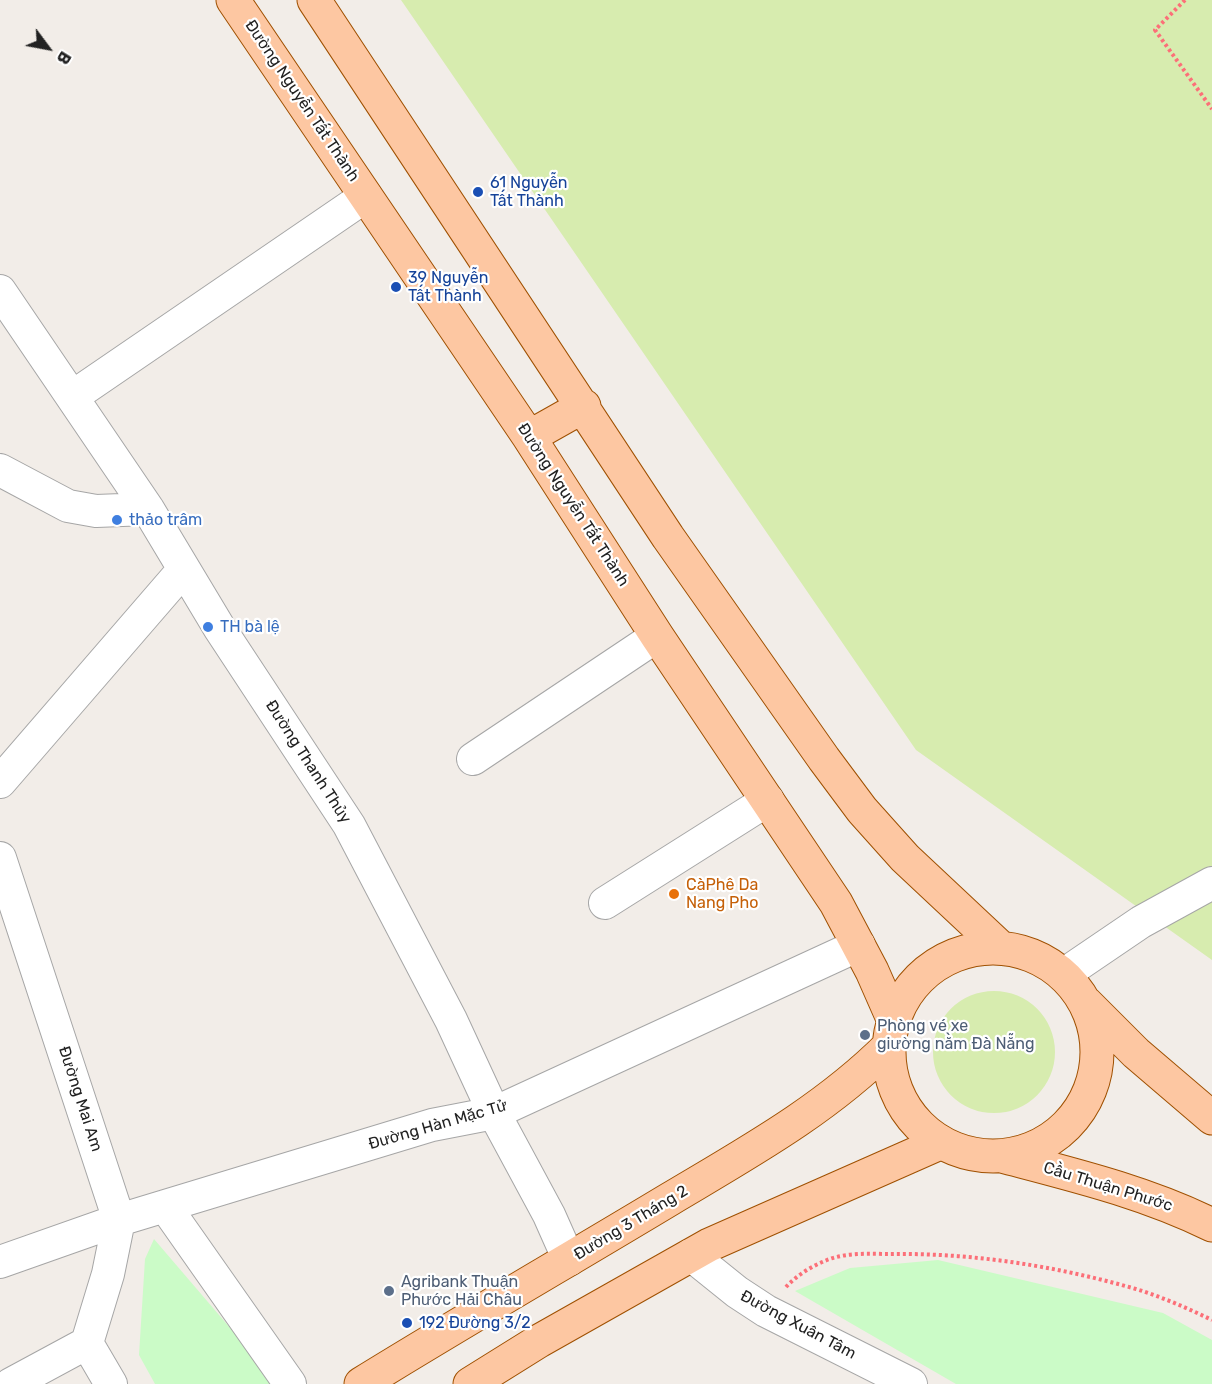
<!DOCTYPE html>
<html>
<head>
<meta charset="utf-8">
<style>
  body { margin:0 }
  #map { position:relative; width:1212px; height:1384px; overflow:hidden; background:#f2ede8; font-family:Rubik,sans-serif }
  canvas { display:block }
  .north { position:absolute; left:18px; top:18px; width:60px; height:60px; -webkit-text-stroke:4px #fff; paint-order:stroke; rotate:122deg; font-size:16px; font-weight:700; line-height:24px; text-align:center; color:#222 }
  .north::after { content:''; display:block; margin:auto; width:21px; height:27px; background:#222; clip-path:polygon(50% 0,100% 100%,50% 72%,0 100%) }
</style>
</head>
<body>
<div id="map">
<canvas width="1212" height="1384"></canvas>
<div class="north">B</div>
</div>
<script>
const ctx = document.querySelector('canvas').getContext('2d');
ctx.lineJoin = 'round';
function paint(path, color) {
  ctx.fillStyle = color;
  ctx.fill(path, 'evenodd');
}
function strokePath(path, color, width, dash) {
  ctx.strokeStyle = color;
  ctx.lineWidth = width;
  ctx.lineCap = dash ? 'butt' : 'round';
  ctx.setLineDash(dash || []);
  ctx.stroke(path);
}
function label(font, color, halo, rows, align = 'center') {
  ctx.font = font + ' Rubik,sans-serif';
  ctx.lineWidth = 4.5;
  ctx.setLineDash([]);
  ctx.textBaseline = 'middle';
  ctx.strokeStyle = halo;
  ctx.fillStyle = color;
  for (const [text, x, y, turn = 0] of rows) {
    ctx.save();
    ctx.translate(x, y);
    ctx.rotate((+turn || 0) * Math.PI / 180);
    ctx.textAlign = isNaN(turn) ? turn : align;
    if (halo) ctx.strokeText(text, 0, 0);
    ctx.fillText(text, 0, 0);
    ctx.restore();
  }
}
paint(new Path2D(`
  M401,0H1212V960L916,750Z
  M933 1052a61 61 0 1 1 122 0a61 61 0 1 1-122 0Z`), '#d7ecaf');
paint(new Path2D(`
  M154,1239L273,1378V1384H155L139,1355L145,1259Z
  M938,1260L1163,1313L1212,1340V1384H956L795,1291L850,1268Z`), '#cbfbc7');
const minor = new Path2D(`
  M0,291L148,509L220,629L349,825L451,1020L494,1113L549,1215L569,1260
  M72,397L366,196
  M0,470L68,506L96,511L148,509
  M473,759L657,636
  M0,782L184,569
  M0,858L119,1220L108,1274L87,1343
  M605,903L768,800
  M1063,975L1141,922L1212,883
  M165,1206L290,1384
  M691,1255L737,1292L766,1311L911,1384
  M0,1262L119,1220L432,1125L494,1113L859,945
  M87,1343L111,1384
  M11,1384L87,1343`);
const major = new Path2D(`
  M233,0L529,437L657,636L836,903L872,971L894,1021
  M314,0L668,537L824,759L862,810L905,858L1001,948
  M529,437L584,406
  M889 1052a104 104 0 1 1 208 0a104 104 0 1 1-208 0Z
  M1086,1003L1136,1053L1212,1118
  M1002,1156C1074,1175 1145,1192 1212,1225
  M361,1384C463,1321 567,1261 670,1199C747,1153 825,1110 889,1046
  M470,1384L539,1341L709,1245L940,1143`);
strokePath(minor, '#a6a6a6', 34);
strokePath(major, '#9f5000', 35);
strokePath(new Path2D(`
  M1185,0L1155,30L1212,109
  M786,1287C797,1275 812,1266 827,1260C847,1252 871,1254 891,1254C974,1253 1056,1266 1136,1289C1162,1297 1187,1308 1212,1320`), '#fc6f78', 4, [3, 3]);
strokePath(minor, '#fff', 32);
strokePath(major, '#fdc7a2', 33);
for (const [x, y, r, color] of [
  [478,192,6,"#1a4fb4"],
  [396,287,6,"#1a4fb4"],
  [117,520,6,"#3f7fe0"],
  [208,627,6,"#3f7fe0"],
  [674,894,6,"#e8710a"],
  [865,1035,6,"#5c6f8a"],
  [389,1291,6,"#5c6f8a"],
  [407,1323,6,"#1a4fb4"]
]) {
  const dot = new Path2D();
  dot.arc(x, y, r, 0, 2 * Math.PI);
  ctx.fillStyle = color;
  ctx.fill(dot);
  strokePath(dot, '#fff', 2);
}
label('16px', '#222', '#fff', [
  ["Đường Nguyễn Tất Thành",302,101,56],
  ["Đường Nguyễn Tất Thành",573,505,57],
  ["Đường Thanh Thủy",308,762,57],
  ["Đường Mai Am",80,1099,72],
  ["Đường Hàn Mặc Tử",438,1125,-16],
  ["Cầu Thuận Phước",1108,1187,17],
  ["Đường 3 Tháng 2",631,1223,-31],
  ["Đường Xuân Tâm",798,1325,28]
]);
label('16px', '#164399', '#fff', [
  ["61 Nguyễn",490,183],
  ["Tất Thành",490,201],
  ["39 Nguyễn",408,278],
  ["Tất Thành",408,296],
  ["192 Đường 3/2",419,1323]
], 'left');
label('16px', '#366cbe', '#fff', [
  ["thảo trâm",129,520],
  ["TH bà lệ",220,627]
], 'left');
label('16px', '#c56008', '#fff', [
  ["CàPhê Da",686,885],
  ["Nang Pho",686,903]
], 'left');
label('16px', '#4e5e75', '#fff', [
  ["Phòng vé xe",877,1026],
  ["giường nằm Đà Nẵng",877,1044],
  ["Agribank Thuận",401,1282],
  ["Phước Hải Châu",401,1300]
], 'left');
</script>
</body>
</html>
